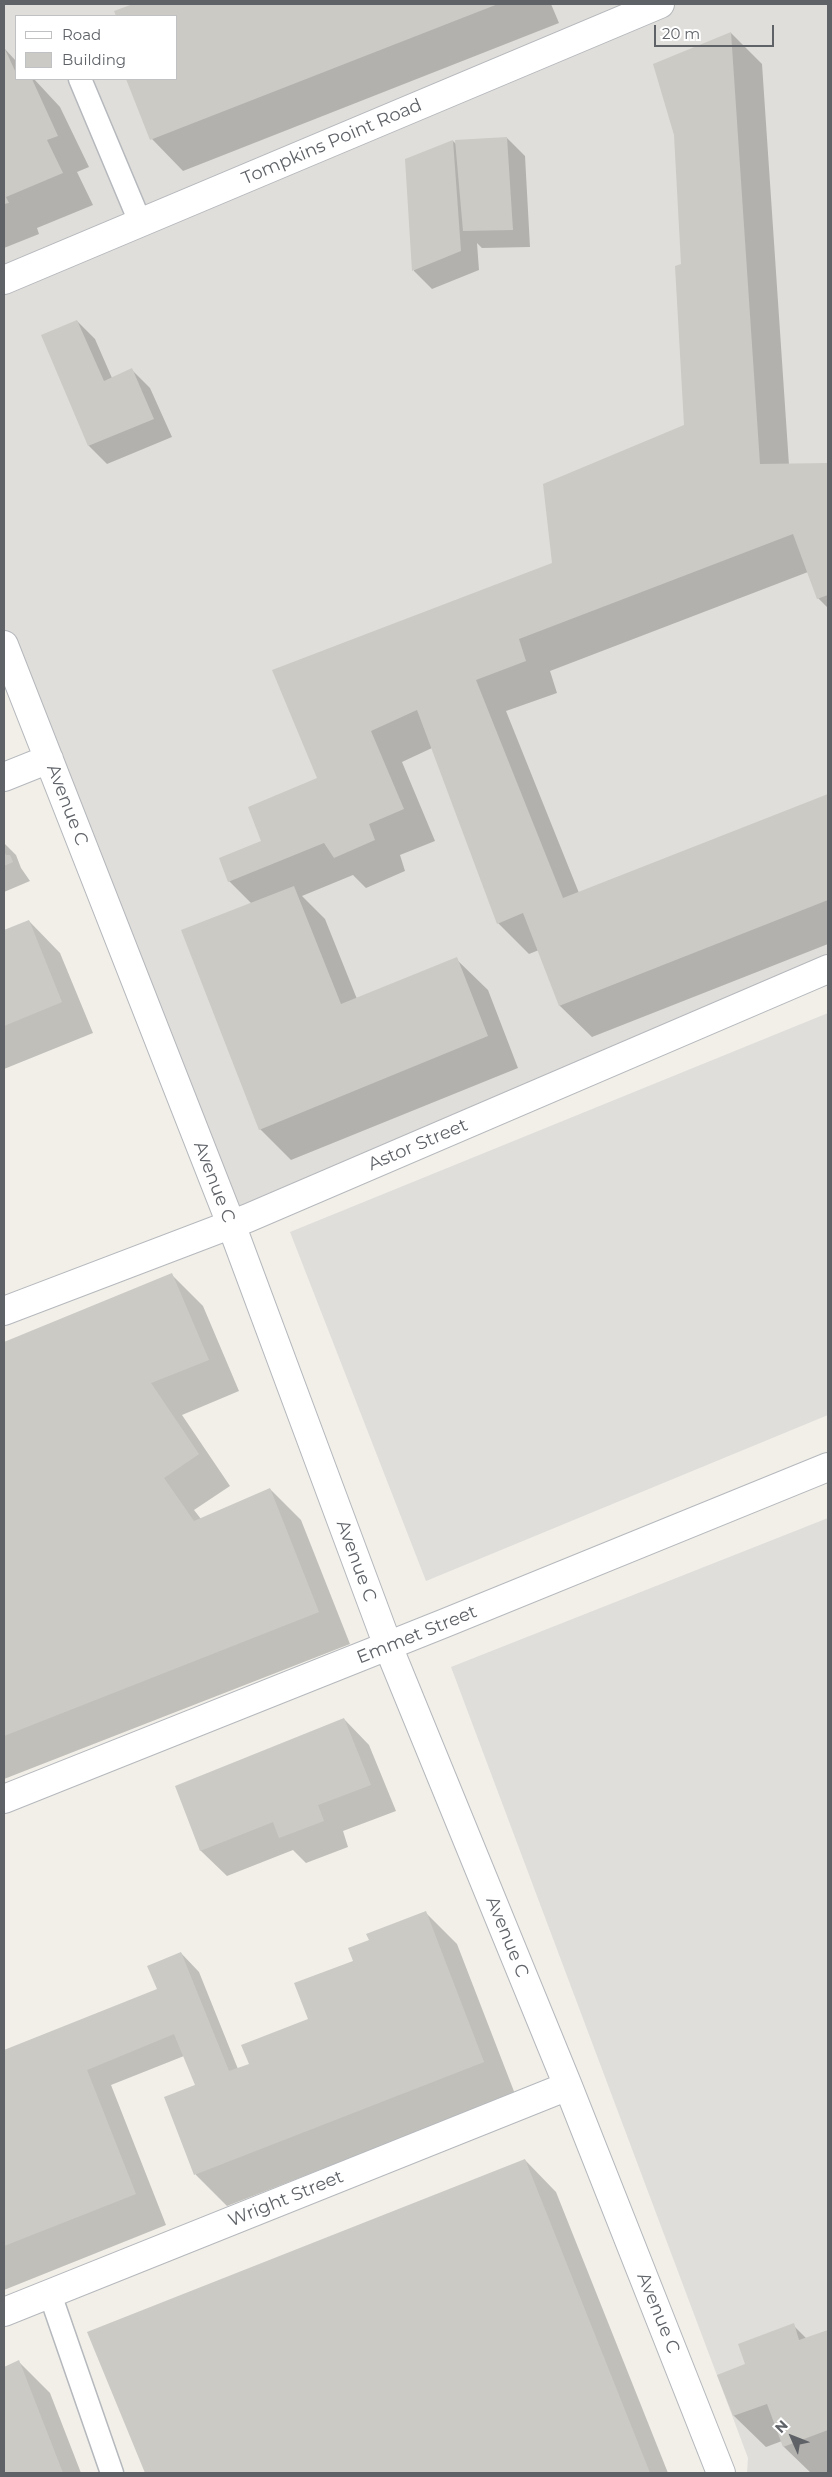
<!DOCTYPE html>
<html>
<head>
<meta charset="utf-8">
<style>
  body { margin:0 }
  #map { position:relative; width:832px; height:2477px; overflow:hidden; background:#f1efe8; font-family:Montserrat,sans-serif }
  canvas { display:block }
  .frame { position:absolute; inset:0; border:5px solid #5f6368; pointer-events:none }
  .legend { position:absolute; left:15px; top:15px; width:162px; height:65px; box-sizing:border-box; background:#fff; border:1px solid #bfc1c3; margin:0; padding:6px 9px; list-style:none; font-size:15px; color:#5f6368 }
  .legend li { display:flex; align-items:center; gap:10px; height:25px }
  .legend b { width:25px; border:1px solid #bfc1c3 }
  .north { position:absolute; left:767px; top:2412px; width:50px; height:50px; -webkit-text-stroke:4px #fff; paint-order:stroke; rotate:314deg; font-size:14px; font-weight:700; line-height:20px; text-align:center; color:#5f6368 }
  .north::after { content:''; display:block; margin:auto; width:18px; height:22px; background:#5f6368; clip-path:polygon(50% 0,100% 100%,50% 72%,0 100%) }
  .scale { position:absolute; left:654px; top:25px; width:120px; height:22px; box-sizing:border-box; border:2px solid #5f6368; border-top:0; padding-left:6px; font-size:15px; line-height:18px; white-space:nowrap; color:#5f6368; -webkit-text-stroke:4px #fff; paint-order:stroke }
</style>
</head>
<body>
<div id="map">
<canvas width="832" height="2477"></canvas>
<div class="frame"></div>
<ul class="legend">
<li><b style="height:6px;background:#fff"></b>Road</li>
<li><b style="height:14px;background:#cccac5"></b>Building</li>
</ul>
<div class="north">N</div>
<div class="scale">20 m</div>
</div>
<script>
const ctx = document.querySelector('canvas').getContext('2d');
ctx.lineJoin = 'round';
function paint(path, color) {
  ctx.fillStyle = color;
  ctx.fill(path, 'evenodd');
}
function strokePath(path, color, width, dash) {
  ctx.strokeStyle = color;
  ctx.lineWidth = width;
  ctx.lineCap = dash ? 'butt' : 'round';
  ctx.setLineDash(dash || []);
  ctx.stroke(path);
}
function label(font, color, halo, rows, align = 'center') {
  ctx.font = font + ' Montserrat,sans-serif';
  ctx.lineWidth = 5;
  ctx.setLineDash([]);
  ctx.textBaseline = 'middle';
  ctx.strokeStyle = halo;
  ctx.fillStyle = color;
  for (const [text, x, y, turn = 0] of rows) {
    ctx.save();
    ctx.translate(x, y);
    ctx.rotate((+turn || 0) * Math.PI / 180);
    ctx.textAlign = isNaN(turn) ? turn : align;
    if (halo) ctx.strokeText(text, 0, 0);
    ctx.fillText(text, 0, 0);
    ctx.restore();
  }
}
paint(new Path2D(`
  M4,4H828V975L231,1224L4,645ZM16,16H176V79H16Z
  M828,1013V1415L426,1581L290,1232Z
  M828,1518V2473H747L748,2458L451,1667Z`), '#e0deda');
paint(new Path2D(`
  M136,4H551L559,23L183,171L152,139L127,79H176V16H117L116,12Z
  M731,33L762,64L789,465L828,464V608L818,598L808,572L550,671L557,693L506,711L579,893L828,796V944L592,1037L560,1006L539,950L529,954L498,923L432,748L402,762L435,841L400,855L405,871L366,888L353,875L302,896L325,919L357,999L456,959L488,990L518,1068L291,1160L260,1129L252,904L229,881L319,778L554,564L685,426L682,265L675,134L654,65Z
  M4,48L16,61V79H34L60,107L89,167L77,172L93,205L37,228L39,234L4,248Z
  M507,138L525,156L530,247L482,248L477,243L479,270L432,289L414,271L407,160L453,141L457,145Z
  M77,321L95,339L112,378L132,370L150,388L172,437L107,464L89,446L43,335Z
  M4,843L16,855L21,868L30,881L4,892Z
  M29,921L60,953L93,1033L4,1069V932Z
  M172,1275L203,1306L239,1391L182,1415L230,1486L194,1510L201,1519L270,1489L301,1520L350,1644L4,1779V1343Z
  M344,1719L369,1745L396,1811L343,1831L348,1847L306,1863L293,1850L227,1876L201,1851L176,1787Z
  M425,1912L457,1944L515,2094L227,2206L196,2175L166,2097L196,2085L184,2056L111,2085L166,2225L4,2290V2051L158,1990L181,1953L199,1972L238,2069L250,2064L310,2020L370,1941Z
  M525,2160L556,2192L668,2473H146L89,2333Z
  M793,2325L807,2339L828,2331L827,2473H811L784,2447L782,2441L766,2447L734,2416L718,2376L747,2364Z
  M19,2362L50,2393L81,2473H4V2368Z`), '#0003');
paint(new Path2D(`
  M133,4L192,5L498,4L150,140L126,79H176V16H116L114,11Z
  M731,32L760,464L828,463V595L817,599L793,534L519,639L526,661L476,680L563,898L828,794V900L559,1006L523,913L497,924L417,710L371,731L404,809L369,824L375,840L334,858L324,843L228,882L219,858L261,841L248,807L317,778L272,670L552,563L543,484L684,425L675,266L681,264L674,135L653,64Z
  M4,47L16,73V79H32L58,136L47,140L63,173L6,197L9,203L4,204Z
  M507,137L513,230L463,231L455,140Z
  M453,140L461,251L412,271L405,159Z
  M77,320L104,381L132,368L154,419L88,446L41,335Z
  M4,851L6,855H10L13,862L4,866Z
  M294,886L341,1004L457,957L488,1036L259,1130L181,930Z
  M29,920L62,1002L4,1026V930Z
  M172,1273L209,1360L151,1383L199,1454L164,1478L194,1521L270,1488L319,1612L4,1736V1342Z
  M344,1718L371,1785L318,1805L324,1821L279,1838L273,1822L200,1851L175,1786Z
  M426,1911L484,2062L194,2175L164,2097L195,2085L174,2034L87,2070L136,2194L4,2246V2050L157,1989L147,1966L181,1952L229,2071L249,2064L241,2045L308,2019L294,1983L353,1961L348,1948L369,1940L366,1934Z
  M525,2159L650,2473H145L87,2332Z
  M794,2323L799,2340L828,2330V2430L783,2447L767,2404L733,2416L717,2375L745,2364L738,2344Z
  M19,2360L63,2473H4V2367Z`), '#cccac5');
const lane = new Path2D(`
  M80,79L140,222
  M50,2294L112,2473`);
const street = new Path2D(`
  M4,280L660,4
  M4,645L231,1224L388,1646L568,2086L721,2473
  M4,777L49,759
  M4,1311L248,1218L828,969
  M4,1799L445,1623L828,1467
  M4,2312L568,2086`);
strokePath(lane, '#b5b8bc', 25);
strokePath(street, '#b5b8bc', 30);
strokePath(lane, '#fff', 22);
strokePath(street, '#fff', 28);
label('18px', '#5f6368', '#fff', [
  ["Tompkins Point Road",332,142,-23],
  ["Avenue C",67,805,69],
  ["Astor Street",418,1145,-23],
  ["Avenue C",214,1182,69],
  ["Avenue C",356,1561,70],
  ["Emmet Street",417,1635,-22],
  ["Avenue C",507,1937,68],
  ["Wright Street",286,2199,-22],
  ["Avenue C",658,2313,68]
]);
</script>
</body>
</html>
